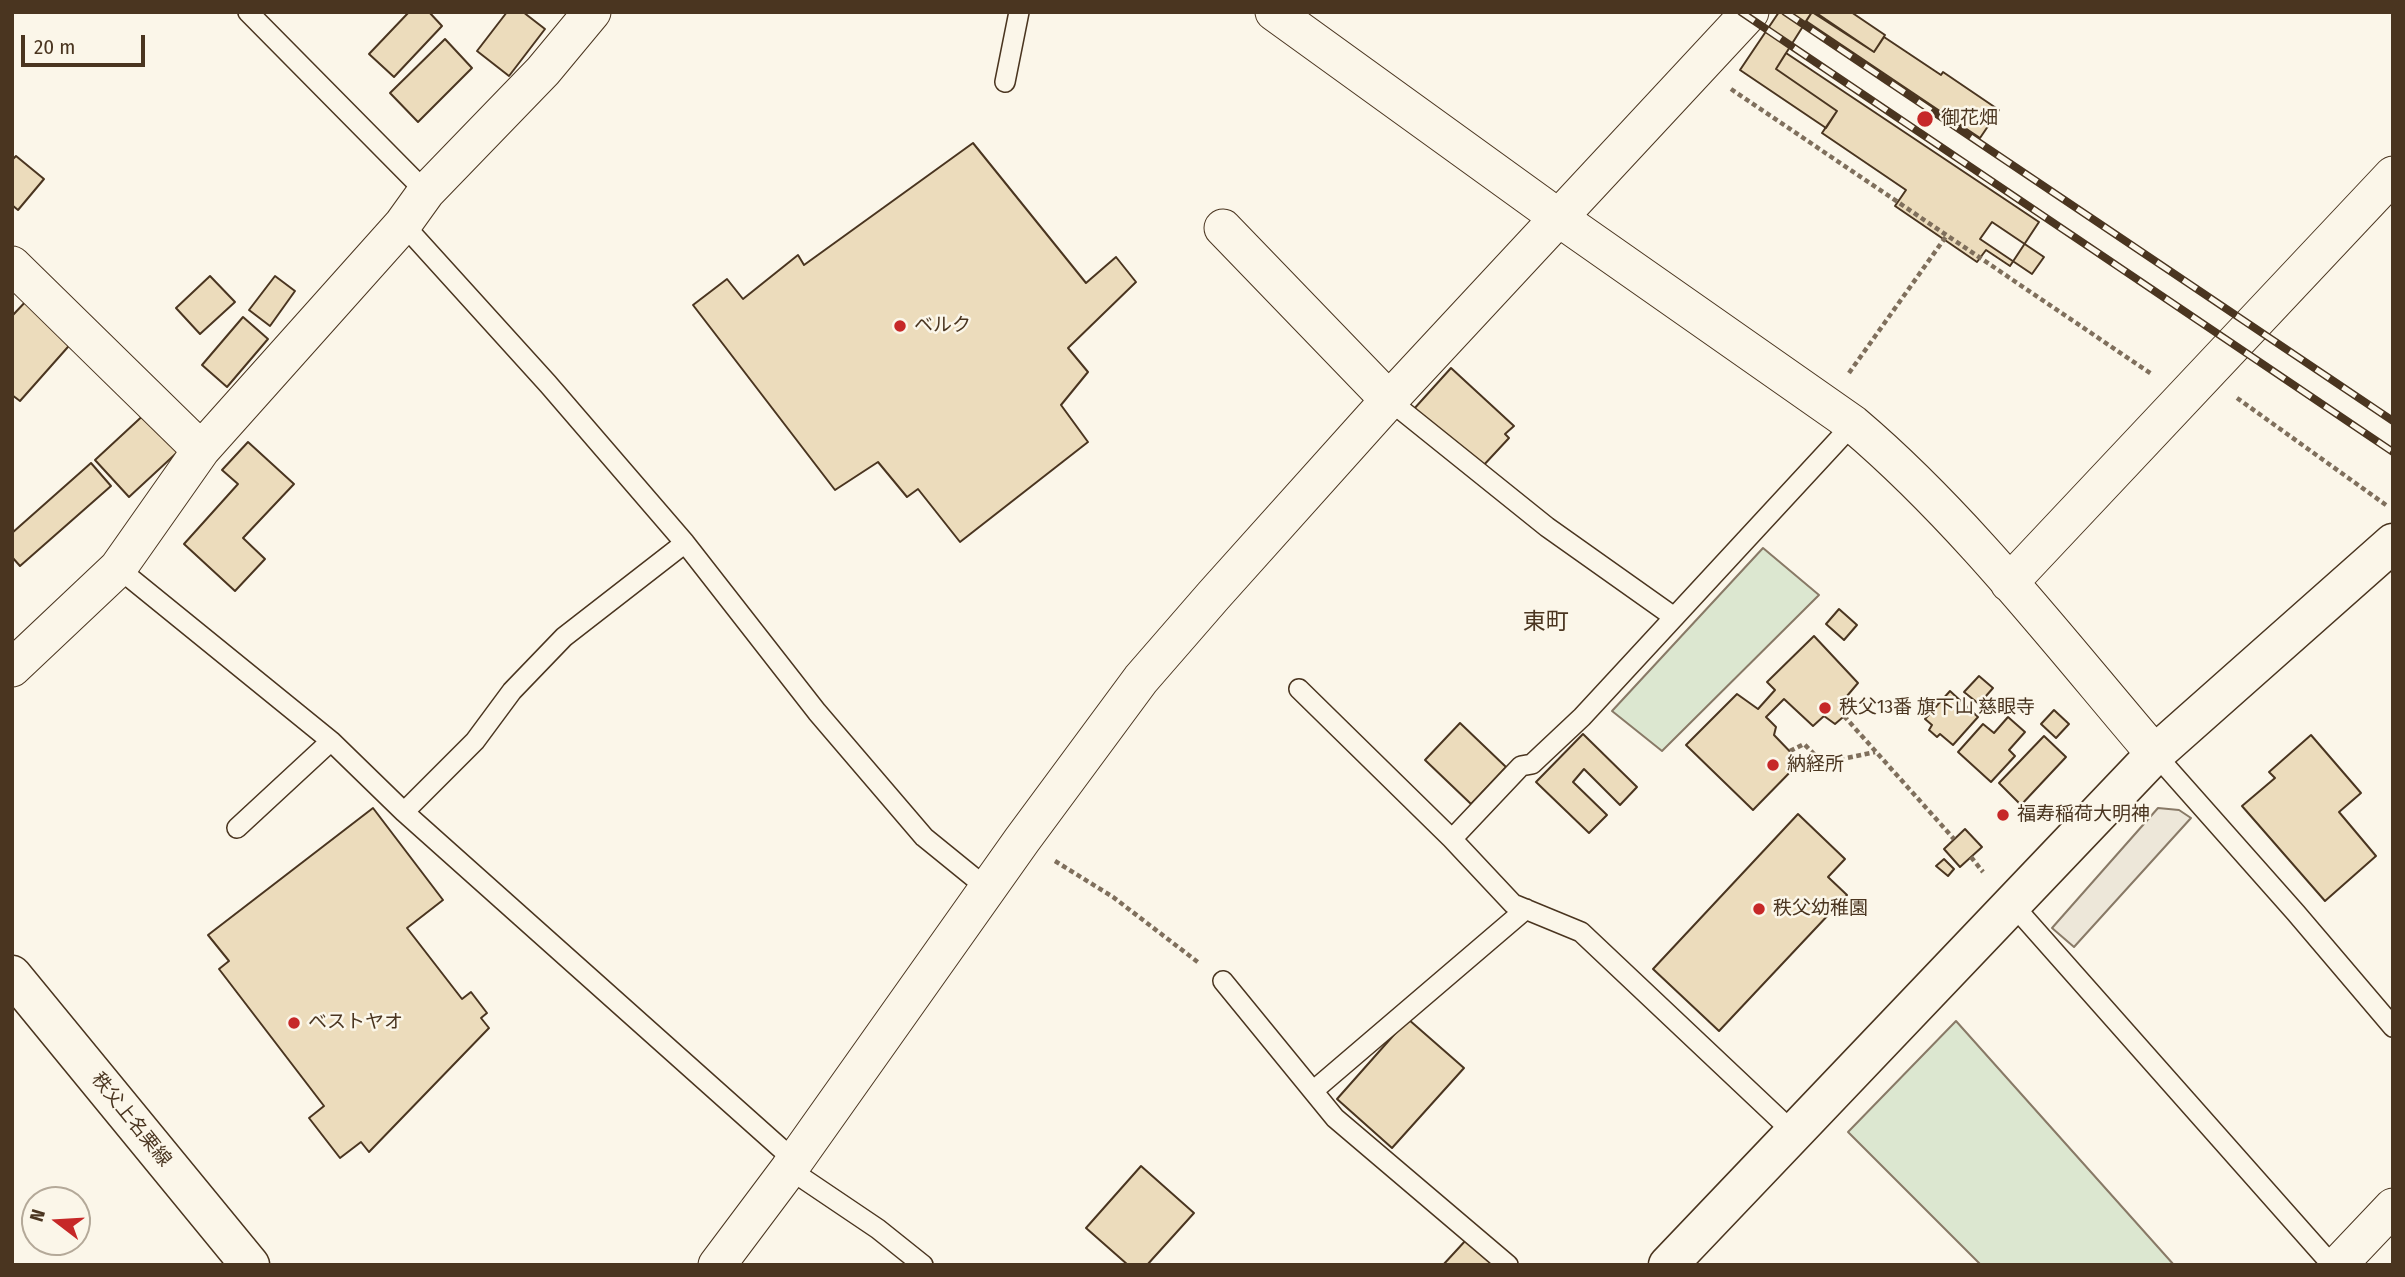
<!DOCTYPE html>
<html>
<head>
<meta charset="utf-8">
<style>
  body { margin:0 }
  #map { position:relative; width:2405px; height:1277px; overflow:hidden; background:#fbf6e9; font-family:"Fira Sans Condensed",sans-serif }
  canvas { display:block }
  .frame { position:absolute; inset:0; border:14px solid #4a3520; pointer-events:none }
  .north { position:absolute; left:21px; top:1186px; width:70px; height:70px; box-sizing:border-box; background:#fbf6e9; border:2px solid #b4a999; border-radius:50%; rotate:287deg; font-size:19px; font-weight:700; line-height:28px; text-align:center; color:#4a3520 }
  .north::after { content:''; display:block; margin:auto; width:24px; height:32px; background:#c62828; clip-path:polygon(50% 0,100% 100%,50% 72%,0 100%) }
  .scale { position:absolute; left:21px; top:35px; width:124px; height:32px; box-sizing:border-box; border:4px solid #4a3520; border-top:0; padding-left:9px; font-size:21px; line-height:24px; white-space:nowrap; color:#4a3520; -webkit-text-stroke:5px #fbf6e9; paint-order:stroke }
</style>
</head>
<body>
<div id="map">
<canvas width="2405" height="1277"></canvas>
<div class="frame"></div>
<div class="north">N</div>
<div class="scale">20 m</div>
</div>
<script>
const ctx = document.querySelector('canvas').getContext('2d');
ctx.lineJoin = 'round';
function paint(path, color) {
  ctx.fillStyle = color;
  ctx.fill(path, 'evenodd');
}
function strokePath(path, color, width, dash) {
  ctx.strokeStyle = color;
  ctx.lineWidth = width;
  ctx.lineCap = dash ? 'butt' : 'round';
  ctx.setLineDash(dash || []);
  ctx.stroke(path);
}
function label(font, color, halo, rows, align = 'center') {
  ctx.font = font + ' "Fira Sans Condensed","Noto Sans JP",sans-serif';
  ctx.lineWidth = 5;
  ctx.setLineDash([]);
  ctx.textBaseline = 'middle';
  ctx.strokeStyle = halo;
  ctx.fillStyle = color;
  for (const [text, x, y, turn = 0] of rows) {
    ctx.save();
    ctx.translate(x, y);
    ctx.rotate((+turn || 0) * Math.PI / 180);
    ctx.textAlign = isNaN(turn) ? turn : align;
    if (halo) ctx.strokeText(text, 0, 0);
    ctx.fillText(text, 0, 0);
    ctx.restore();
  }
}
const green = new Path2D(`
  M1763,548L1819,595L1662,751L1612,711Z
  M1956,1021L2174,1265H1981L1848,1132Z`);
paint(green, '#dce7d0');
strokePath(green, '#887966', 2);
const parking = new Path2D(`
  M2158,808L2179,810L2191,818L2074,947L2052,928Z`);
paint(parking, '#ede7d9');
strokePath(parking, '#887966', 2);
const building = new Path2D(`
  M409,12H429L442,26L394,77L369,54Z
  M507,12H523L545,29L509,76L477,51Z
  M1779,12H1812L1776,69L1837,111L1826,128L1740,70Z
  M1812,12L1874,52L1884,37L1941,75L1943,72L1999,110L1980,138L1806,21Z
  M1815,12H1851L1885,35L1874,52Z
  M445,39L472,68L418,122L390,93Z
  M1786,53L2039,222L2010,266L1986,250L1977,262L1895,206L1906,190L1822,133L1837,111L1776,69Z
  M973,143L1086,283L1116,257L1136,282L1068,348L1088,372L1061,405L1088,442L960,542L918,489L907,497L878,462L835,490L693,305L727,279L743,299L798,255L804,265Z
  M16,156L44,179L18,210L12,205V160Z
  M1992,222L2044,257L2032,274L1980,239Z
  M210,276L235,302L200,334L176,308Z
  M275,276L295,291L270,326L249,310Z
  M29,298L75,339L20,401L12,395V316Z
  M243,317L268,339L227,387L202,365Z
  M1451,368L1514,426L1505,434L1509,438L1482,467L1413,410Z
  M149,410L183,447L129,497L95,460Z
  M248,442L294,484L243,538L265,559L235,591L184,544L238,484L222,470Z
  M91,463L111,486L20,566L12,557V533Z
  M1839,609L1857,625L1844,640L1826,624Z
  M1814,636L1858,683L1847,696L1856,706L1835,724L1824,716L1813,726L1784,699L1766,717L1776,727L1774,735L1800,762L1753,810L1686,745L1737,694L1758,709L1775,690L1767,682Z
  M1979,676L1993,688L1979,704L1964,692Z
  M1950,691L1978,717L1953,745L1940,734L1937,737L1929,730L1932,725L1925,719Z
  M2054,710L2069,724L2056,738L2041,724Z
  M2008,717L2025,732L2009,750L2015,756L1991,782L1958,752L1983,724L1994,733Z
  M1460,723L1506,767L1471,804L1425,760Z
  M1583,734L1637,787L1620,805L1584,769L1573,782L1607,815L1589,833L1536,782Z
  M2311,735L2361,793L2339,812L2376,856L2325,901L2242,806L2275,778L2269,772Z
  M2044,736L2066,757L2021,805L1999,783Z
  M373,808L443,900L407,928L462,999L471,992L487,1013L481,1018L489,1028L369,1152L361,1142L340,1158L309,1118L324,1106L219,969L229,961L208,935Z
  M1798,814L1845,859L1828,877L1847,895L1719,1031L1653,969Z
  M1965,829L1982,847L1960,867L1944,849Z
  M1944,859L1954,869L1948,876L1936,866Z
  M1408,1019L1464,1068L1392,1148L1337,1099Z
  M1141,1166L1194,1213L1147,1265H1128L1086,1228Z
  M1466,1240L1494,1265H1443Z`);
paint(building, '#ecdcbc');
strokePath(building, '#4a3520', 2);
const service = new Path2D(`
  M248,12L426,192
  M1005,82L1019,12
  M403,224L548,384L685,543L817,712L924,837L988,889
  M1389,400L1547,527L1674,617
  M118,568L331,741L404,812L795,1161
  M1299,689L1452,839L1513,904L1581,932L1794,1133
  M2155,754L2296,913L2393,1027
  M404,812L475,741L512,691L564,637L685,543
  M237,828L331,741
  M1452,839L1521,766L1532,764L1582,717L1853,424
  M2013,905L2332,1265
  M1223,981L1335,1118L1508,1265
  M1313,1091L1526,909
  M789,1169L878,1229L923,1265`);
const minor = new Path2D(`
  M1274,12L1559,218L1853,424C1964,518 2060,643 2155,754
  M1223,228L1389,400
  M12,265L201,450
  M2009,583L2393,175
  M12,668L118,568L201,450L403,224L426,192L543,71L592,12
  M717,1265L789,1169L1022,840L1141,679L1214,595L1389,400L1750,12
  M2338,1265L2393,1207`);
const tertiary = new Path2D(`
  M1668,1265L2155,754L2393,543`);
const primary = new Path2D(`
  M12,975L250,1265`);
strokePath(service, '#4a3520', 22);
strokePath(minor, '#4a3520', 39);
strokePath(tertiary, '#4a3520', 41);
strokePath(primary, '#4a3520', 41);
strokePath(new Path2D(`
  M1731,89L2153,375
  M1849,373L1947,235
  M2237,398L2386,505
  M1844,716L1954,839
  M1790,751L1804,744L1823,763L1875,752
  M1971,857L1983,872
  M1055,861L1113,897L1199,963`), '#7f6f5c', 4.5, [5, 3.5]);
strokePath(service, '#fbf6e9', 19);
strokePath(minor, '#fbf6e9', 37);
strokePath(tertiary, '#fbf6e9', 38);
strokePath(primary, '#fbf6e9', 38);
const rail = new Path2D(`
  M1741,12L2393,452
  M1785,12L2393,421`);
strokePath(rail, '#4a3520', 8);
strokePath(rail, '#fbf6e9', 5, [16]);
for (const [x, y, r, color] of [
  [1925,119,9,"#c62828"],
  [900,326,7,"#c62828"],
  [1825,708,7,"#c62828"],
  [1773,765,7,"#c62828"],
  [2003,815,7,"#c62828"],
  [1759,909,7,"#c62828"],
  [294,1023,7,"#c62828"]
]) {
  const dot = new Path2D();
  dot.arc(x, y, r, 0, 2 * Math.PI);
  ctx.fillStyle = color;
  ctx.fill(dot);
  strokePath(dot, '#fbf6e9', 2.5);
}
label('19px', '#4a3520', '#fbf6e9', [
  ["御花畑",1941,119],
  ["ベルク",914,326],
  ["秩父13番 旗下山 慈眼寺",1839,708],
  ["納経所",1787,765],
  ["福寿稲荷大明神",2017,815],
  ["秩父幼稚園",1773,909],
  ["ベストヤオ",308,1023]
], 'left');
label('19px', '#4a3520', '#fbf6e9', [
  ["秩父上名栗線",131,1120,51]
]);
label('23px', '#4a3520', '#fbf6e9', [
  ["東町",1546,623]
]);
</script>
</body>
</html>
